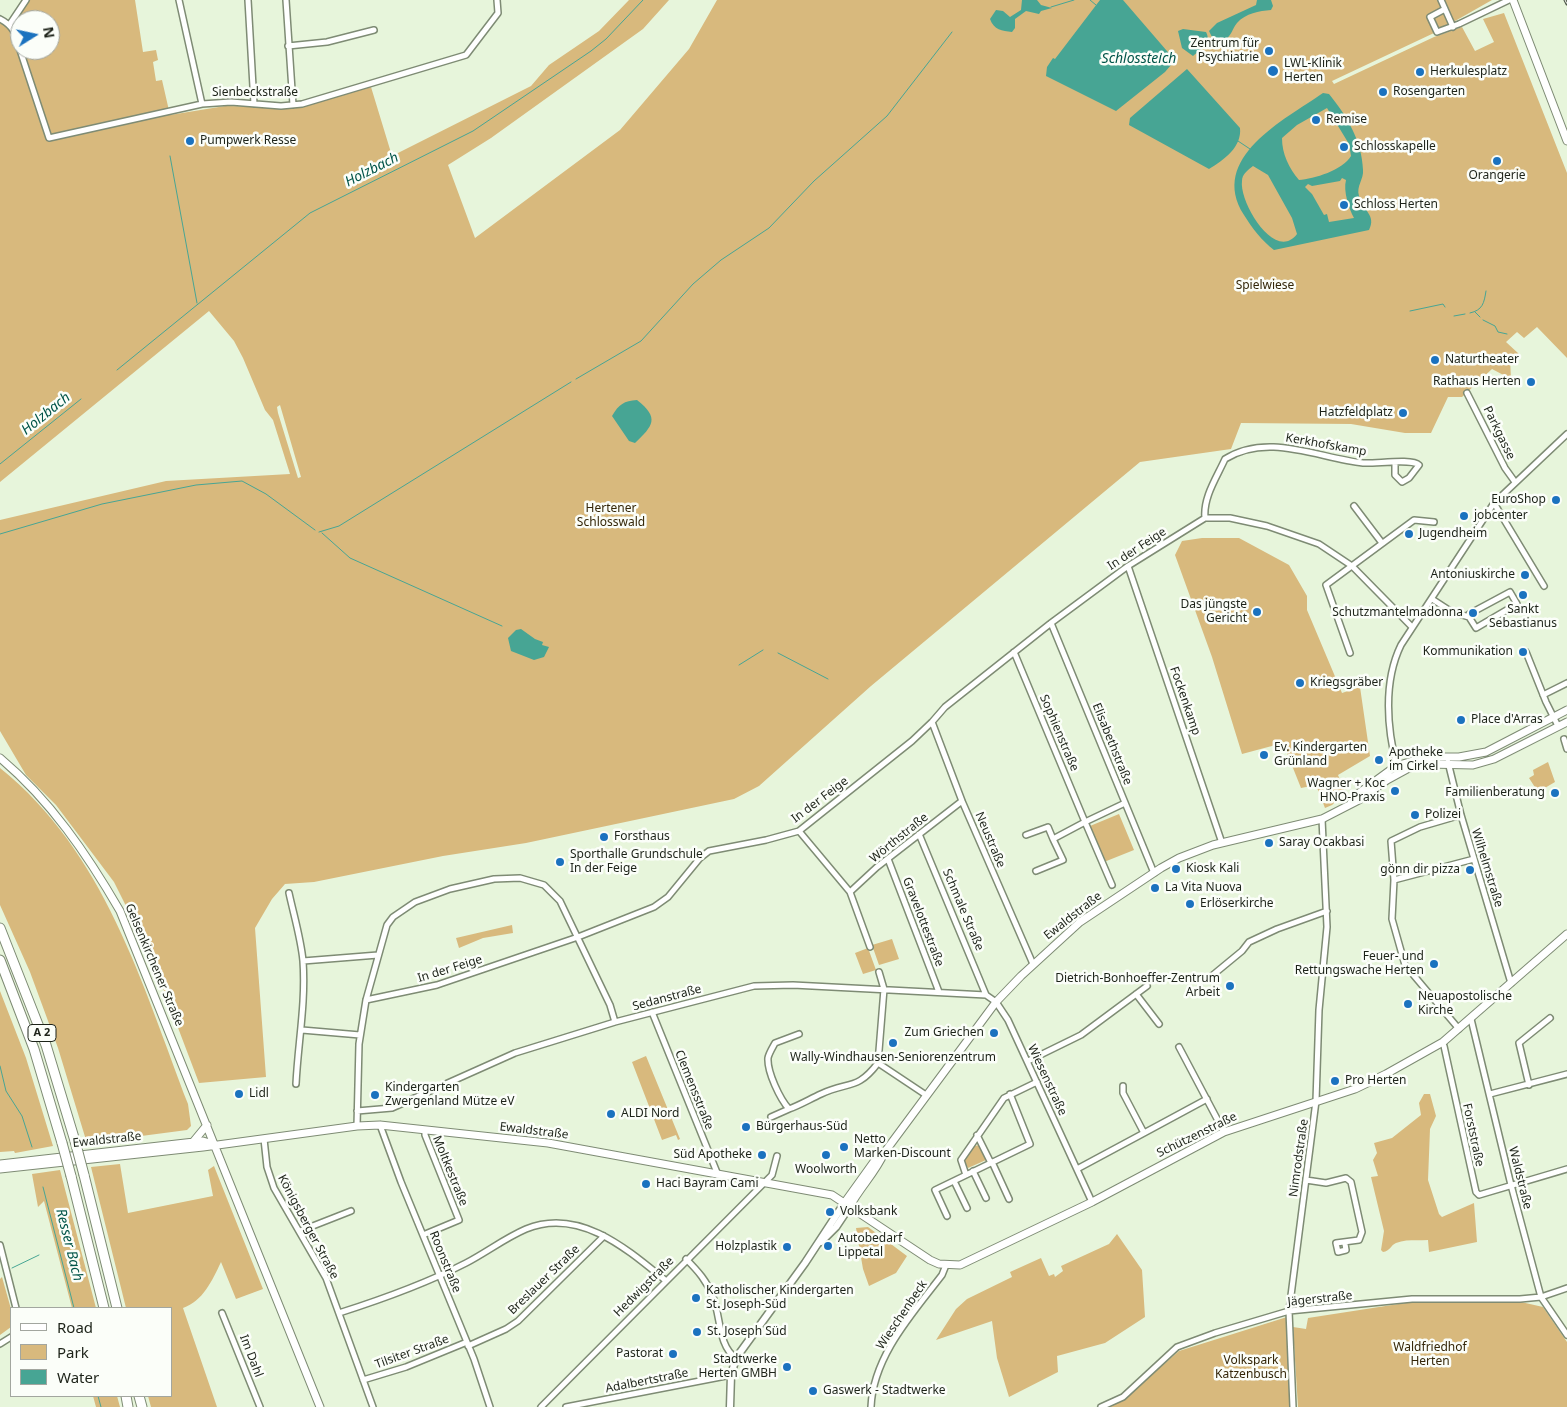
<!DOCTYPE html>
<html>
<head>
<meta charset="utf-8">
<style>
  body { margin:0 }
  #map { position:relative; width:1567px; height:1407px; overflow:hidden; background:#e7f5db; font-family:"Noto Sans",sans-serif }
  canvas { display:block }
  .legend { position:absolute; left:10px; top:1307px; width:162px; height:90px; box-sizing:border-box; background:#fbfef9; border:1px solid #a2a69f; margin:0; padding:6px 9px; list-style:none; font-size:15px; color:#1d2319 }
  .legend li { display:flex; align-items:center; gap:10px; height:25px }
  .legend b { width:25px; border:1px solid #a2a69f }
  .north { position:absolute; left:10px; top:10px; width:50px; height:50px; box-sizing:border-box; background:#fbfef9; border:1px solid #a2a69f; border-radius:50%; rotate:80deg; font-size:14px; font-weight:700; line-height:20px; text-align:center; color:#1d2319 }
  .north::after { content:''; display:block; margin:auto; width:18px; height:22px; background:#1b72bf; clip-path:polygon(50% 0,100% 100%,50% 72%,0 100%) }
</style>
</head>
<body>
<div id="map">
<canvas width="1567" height="1407"></canvas>
<ul class="legend">
<li><b style="height:6px;background:#fff"></b>Road</li>
<li><b style="height:14px;background:#d8b97d"></b>Park</li>
<li><b style="height:14px;background:#47a594"></b>Water</li>
</ul>
<div class="north">N</div>
</div>
<script>
const ctx = document.querySelector('canvas').getContext('2d');
ctx.lineJoin = 'round';
function paint(path, color) {
  ctx.fillStyle = color;
  ctx.fill(path, 'evenodd');
}
function strokePath(path, color, width, dash) {
  ctx.strokeStyle = color;
  ctx.lineWidth = width;
  ctx.lineCap = dash ? 'butt' : 'round';
  ctx.setLineDash(dash || []);
  ctx.stroke(path);
}
function label(font, color, halo, rows, align = 'center') {
  ctx.font = font + ' "Noto Sans",sans-serif';
  ctx.lineWidth = 5;
  ctx.setLineDash([]);
  ctx.textBaseline = 'middle';
  ctx.strokeStyle = halo;
  ctx.fillStyle = color;
  for (const [text, x, y, turn = 0] of rows) {
    ctx.save();
    ctx.translate(x, y);
    ctx.rotate((+turn || 0) * Math.PI / 180);
    ctx.textAlign = isNaN(turn) ? turn : align;
    if (halo) ctx.strokeText(text, 0, 0);
    ctx.fillText(text, 0, 0);
    ctx.restore();
  }
}
paint(new Path2D(`
  M28,0H135L143,52L156,50L158,60L153,62L156,81L162,80L170,115L225,106L297,107L371,87L392,156L531,86L549,65L599,31L629,0H669L643,29L491,138L448,165L475,238L620,130L689,49L717,0H1492L1434,33L1332,81L1334,84L1434,37L1462,27L1475,51L1494,42L1483,19L1504,13L1567,173V358L1537,327L1524,338L1517,332L1506,342L1519,354L1516,358L1510,359L1511,379L1492,369L1462,397H1448L1431,433H1405L1351,424L1241,423L1231,449L1140,462L871,686L759,786L734,799L526,843L443,856L314,882L285,884L272,899L255,928L266,1077L199,1083L150,954L114,882L56,805L26,775L0,731V520L166,481L290,474L273,420L265,410L243,358L234,341L209,311L0,482V23L9,27ZM20,20H50V50H20ZM280,405L301,477L298,478L278,413L277,407Z
  M1202,538H1239L1289,565L1307,596V610L1342,693L1360,687L1370,756L1338,775L1345,792L1332,805L1325,808L1316,785L1301,788L1283,743L1242,754L1212,657L1175,555L1182,541Z
  M1548,762L1555,782L1538,792L1529,778L1534,775L1533,770Z
  M0,768C105,852 142,984 188,1104L191,1126L187,1130L88,1143L86,1140L58,1048L30,972L0,905Z
  M1119,814L1134,850L1104,862L1090,826Z
  M512,925L513,933L483,938L459,948L456,938Z
  M892,939L899,959L879,965L872,945Z
  M868,948L876,970L863,974L855,953Z
  M0,991L26,1058L53,1146L15,1153L14,1151L0,1152Z
  M646,1056L680,1139L678,1140L676,1135L662,1140L632,1062Z
  M1424,1094H1430L1436,1116L1430,1129L1428,1180L1439,1214L1442,1217L1474,1203L1477,1242L1429,1252L1428,1240C1417,1241 1406,1239 1396,1243C1391,1245 1390,1251 1383,1252L1381,1250L1384,1231L1371,1177L1378,1176L1373,1160L1377,1153L1374,1143L1392,1138L1421,1115L1419,1103Z
  M979,1145L986,1160L968,1168L964,1161L975,1146Z
  M120,1164L128,1213L213,1196L208,1170L214,1166L263,1289L236,1299L221,1262C212,1281 203,1301 183,1308L217,1407H151L148,1396H171V1308H126L91,1167Z
  M60,1170L96,1308H72L44,1201L38,1207L32,1174Z
  M868,1227L907,1256L896,1273L869,1286L863,1269L856,1228Z
  M1117,1234L1142,1270L1145,1317L1105,1343L1057,1356L1058,1372L1009,1397L997,1358L992,1321L936,1340L956,1309L967,1299L1012,1277L1010,1272L1041,1258L1049,1276L1054,1274L1055,1277L1063,1271L1061,1266L1109,1244Z
  M2,1277L11,1309V1327L0,1335V1279Z
  M1521,1302L1543,1307L1567,1342V1407H1298L1293,1327L1306,1329L1308,1318L1405,1303Z
  M1287,1317L1292,1407H1104L1124,1399L1179,1351Z
  M93,1396H117L120,1407H96Z`), '#d8b97d');
paint(new Path2D(`
  M1022,0H1037L1041,5L1052,8L1041,11L1039,14L1026,11L1015,19V28L1012,32C1002,31 994,30 990,19L996,10L1003,11L1010,17L1021,10Z
  M1100,0H1123L1173,58L1171,65L1165,72L1116,111L1046,76L1047,67L1053,58L1055,59Z
  M1257,0H1271L1273,6L1271,10C1259,11 1246,13 1237,23C1232,29 1232,35 1225,40L1212,37L1209,31L1217,23L1256,5Z
  M1183,29L1206,32C1212,43 1201,49 1193,56L1182,48L1178,31Z
  M1187,69L1240,128C1242,147 1224,160 1209,169L1129,125L1130,118Z
  M1323,93L1329,94C1347,116 1362,141 1363,170C1364,179 1356,186 1359,196C1362,210 1377,215 1369,230L1274,250C1262,241 1252,228 1244,215C1208,158 1284,120 1323,93ZM1327,108L1349,144L1351,156C1343,170 1314,179 1299,180C1289,168 1282,154 1282,138L1297,125ZM1253,166L1268,175L1292,218L1297,234C1275,263 1239,202 1242,181C1242,174 1248,170 1253,166ZM1342,178L1346,180C1343,191 1349,209 1354,218L1329,222L1327,214L1324,215L1312,194L1305,187L1308,184L1312,186L1340,181Z
  M637,400C660,418 653,426 635,443L629,441L612,416C619,404 624,401 637,400Z
  M521,629L535,639L543,642L542,645L549,647L544,657L534,660L511,651L508,638L516,630Z`), '#47a594');
strokePath(new Path2D(`
  M1090,0L1096,5
  M1051,7L1074,0
  M1238,141L1250,149
  M170,156L197,303
  M1410,311L1443,304L1445,307
  M1475,312L1480,317
  M1470,313C1483,310 1484,303 1486,291
  M1454,316L1465,314
  M1483,320L1495,326L1498,332L1507,334
  M117,370L310,213L473,131L591,51L606,39L643,0
  M576,379L641,341L693,284L721,260L769,228L814,181L887,116L952,32
  M0,464L81,399
  M319,532L339,526L571,382
  M322,533L350,558L502,626
  M0,534L102,504L196,485L242,481L266,494L315,530
  M778,653L828,679
  M739,665L763,650
  M0,1066L6,1091L22,1116L32,1147
  M43,1187L74,1308
  M12,1268L39,1255
  M98,1396L101,1407`), '#47a594', 1);
const minor = new Path2D(`
  M179,0L202,104
  M248,0L254,104
  M286,0L293,105
  M1441,0L1453,27
  M1445,9L1430,17L1437,32L1459,24L1509,0
  M0,19C14,26 16,35 20,49
  M10,24L26,0
  M288,46L327,42L374,30
  M20,50L49,138L202,104L231,102L281,106L302,104L466,55L498,13L497,0
  M1467,393L1505,468L1515,482
  M1494,503L1544,586
  M1354,506L1382,543
  M1205,518C1203,497 1217,477 1225,459C1268,432 1318,458 1363,463C1376,464 1412,458 1419,465L1409,478L1402,482L1395,475V463
  M1128,566L1222,843
  M1432,599L1452,612L1469,617L1476,628L1517,604L1510,592L1469,614V617
  M1051,623L1154,873
  M1014,652L1085,822L1125,803
  M1526,652L1546,702L1558,726
  M1350,653L1326,585L1414,520L1434,522
  M1543,695L1567,683
  M932,722L962,801L1033,964
  M1564,739L1567,749
  M1448,762L1461,815L1511,983
  M1397,767C1387,729 1383,682 1401,645L1494,503L1567,434
  M799,831L850,892L870,947
  M919,834L986,995
  M1026,835L1048,827L1053,839L1085,822L1112,885
  M888,859L939,992
  M1036,871L1063,860L1053,839
  M1394,880L1474,859
  M850,892L877,867L962,801
  M289,893C294,916 301,939 303,961C306,1003 298,1043 296,1084
  M303,961L378,955
  M879,972L884,989L878,1063L926,1095
  M1208,979L1242,951L1249,942L1277,929L1327,911
  M1136,994L1159,1024
  M366,1000L437,985L578,937L654,907L668,897L700,858L709,851L766,840L799,831L912,741L932,722L945,707L1051,623L1128,566L1205,518H1230L1267,526L1319,544L1352,566L1412,627
  M652,1012L718,1175
  M1471,1019L1511,1185L1541,1297L1567,1335
  M1459,1029L1405,965L1392,919L1394,880L1391,841L1420,827L1461,815
  M302,1030L360,1035
  M799,1034L775,1043C773,1047 769,1053 768,1058C767,1072 780,1099 789,1109C800,1105 810,1099 821,1094C848,1081 857,1091 878,1063
  M1444,1046L1476,1192L1479,1195L1567,1169
  M1179,1047L1224,1132
  M1028,1061L1081,1035L1147,986
  M1529,1085L1519,1043L1550,1018
  M1123,1086V1093L1144,1133L1207,1099
  M1010,1094L1030,1144L966,1175L961,1160L1004,1098L1037,1082
  M1490,1094L1567,1074
  M357,1111L392,1108L515,1053L615,1022L754,986L793,985L986,995L996,1002L1008,1020L1092,1202
  M771,1117L789,1109
  M380,1125L401,1182L474,1359L490,1407
  M357,1126L359,1044L366,1000L387,925L393,917L415,902L450,889L494,879L520,878L544,885L560,901L610,1005L615,1022
  M977,1135L991,1163
  M264,1139L267,1167L274,1188L326,1278L373,1407
  M992,1162L1009,1199
  M1077,1169L1144,1133
  M973,1171L986,1198
  M1306,1180L1326,1183L1346,1178L1351,1182L1362,1232L1359,1240L1336,1243L1338,1252L1346,1250L1345,1244
  M954,1181L967,1208
  M947,1216L935,1190L966,1175
  M300,1231L351,1211
  M423,1235L459,1220L425,1135V1130
  M0,1245L16,1308
  M686,1259C698,1271 707,1281 713,1297C721,1317 718,1346 736,1358
  M222,1313L260,1407
  M339,1313C383,1299 425,1284 466,1263C487,1252 505,1238 526,1229C579,1207 627,1249 665,1280
  M0,1344L11,1337
  M468,1346L506,1329L518,1321L604,1236
  M363,1380L406,1367L467,1342
  M541,1407L772,1175L777,1156
  M566,1407L731,1375
  M871,1407C873,1356 913,1313 942,1275L946,1265
  M1101,1407L1123,1397L1177,1347L1215,1333L1289,1311L1412,1299H1520L1541,1297L1567,1288
  M1293,1407L1289,1311L1316,1101L1319,1010L1327,927L1322,819`);
const tertiary = new Path2D(`
  M821,1242L836,1227L850,1206
  M730,1407L731,1375L736,1358L805,1263L845,1202`);
const secondary = new Path2D(`
  M1513,0L1567,141
  M0,758C50,800 87,854 120,911L320,1407
  M1351,803L1359,793L1396,766L1426,757H1459L1486,752L1567,710
  M193,1142L207,1125
  M0,1164L203,1141L213,1144
  M0,1169L203,1147L357,1126L380,1125L548,1143L832,1195L930,1260L939,1264L960,1265L1092,1202L1224,1132L1355,1089L1386,1074L1443,1042L1567,934
  M845,1202L878,1156L883,1153
  M850,1206C860,1187 876,1172 884,1153L996,1002L1021,976L1080,922L1161,868L1179,858L1213,845L1322,819L1359,800L1387,780L1409,768L1428,764L1473,765L1494,759L1567,722`);
const motorway = new Path2D(`
  M0,928L46,1045L75,1141
  M0,960L34,1049L62,1143
  M84,1175L117,1308
  M71,1176L104,1308
  M126,1396L128,1407
  M139,1396L142,1407`);
strokePath(minor, '#7e8b74', 8);
strokePath(tertiary, '#7e8b74', 9);
strokePath(secondary, '#7e8b74', 9);
strokePath(motorway, '#7e8b74', 11);
strokePath(minor, '#fff', 5);
strokePath(tertiary, '#fff', 6);
strokePath(secondary, '#fff', 7);
strokePath(motorway, '#fff', 9);
const rail = new Path2D(`
  M1565,0L1567,4`);
strokePath(rail, '#4b5345', 3);
strokePath(rail, '#fbfef9', 1, [4]);
const motorwayBridge = new Path2D(`
  M75,1141L84,1175
  M62,1143L71,1176`);
strokePath(motorwayBridge, '#7e8b74', 11, []);
strokePath(motorwayBridge, '#fff', 9);
for (const [x, y, r, color] of [
  [1269,51,5,"#1b72bf"],
  [1273,71,6,"#1b72bf"],
  [1420,72,5,"#1b72bf"],
  [1383,92,5,"#1b72bf"],
  [1316,120,5,"#1b72bf"],
  [190,141,5,"#1b72bf"],
  [1344,147,5,"#1b72bf"],
  [1497,161,5,"#1b72bf"],
  [1344,205,5,"#1b72bf"],
  [1435,360,5,"#1b72bf"],
  [1531,382,5,"#1b72bf"],
  [1403,413,5,"#1b72bf"],
  [1556,500,5,"#1b72bf"],
  [1464,516,5,"#1b72bf"],
  [1409,534,5,"#1b72bf"],
  [1525,575,5,"#1b72bf"],
  [1523,595,5,"#1b72bf"],
  [1257,612,5,"#1b72bf"],
  [1473,613,5,"#1b72bf"],
  [1523,652,5,"#1b72bf"],
  [1300,683,5,"#1b72bf"],
  [1461,720,5,"#1b72bf"],
  [1264,755,5,"#1b72bf"],
  [1379,760,5,"#1b72bf"],
  [1395,791,5,"#1b72bf"],
  [1555,793,5,"#1b72bf"],
  [1415,815,5,"#1b72bf"],
  [604,837,5,"#1b72bf"],
  [1269,843,5,"#1b72bf"],
  [560,862,5,"#1b72bf"],
  [1176,869,5,"#1b72bf"],
  [1470,870,5,"#1b72bf"],
  [1155,888,5,"#1b72bf"],
  [1190,904,5,"#1b72bf"],
  [1434,964,5,"#1b72bf"],
  [1230,986,5,"#1b72bf"],
  [1408,1004,5,"#1b72bf"],
  [994,1033,5,"#1b72bf"],
  [893,1043,5,"#1b72bf"],
  [1335,1081,5,"#1b72bf"],
  [239,1094,5,"#1b72bf"],
  [375,1095,5,"#1b72bf"],
  [611,1114,5,"#1b72bf"],
  [746,1127,5,"#1b72bf"],
  [844,1147,5,"#1b72bf"],
  [762,1155,5,"#1b72bf"],
  [826,1155,5,"#1b72bf"],
  [646,1184,5,"#1b72bf"],
  [830,1212,5,"#1b72bf"],
  [828,1246,5,"#1b72bf"],
  [787,1247,5,"#1b72bf"],
  [696,1298,5,"#1b72bf"],
  [697,1332,5,"#1b72bf"],
  [673,1354,5,"#1b72bf"],
  [787,1367,5,"#1b72bf"],
  [813,1391,5,"#1b72bf"]
]) {
  const dot = new Path2D();
  dot.arc(x, y, r, 0, 2 * Math.PI);
  ctx.fillStyle = color;
  ctx.fill(dot);
  strokePath(dot, '#fbfef9', 2);
}
for (const [x, y, w] of [
  [42,1033,28]
]) {
  const box = new Path2D();
  box.roundRect(x - w / 2, y - 8.5, w, 17, 4);
  ctx.fillStyle = '#fbfef9';
  ctx.fill(box);
  strokePath(box, '#1d2319', 1);
}
label('bold 11px', '#1d2319', null, [
  ["A 2",42,1033]
]);
label('12px', '#1d2319', '#fbfef9', [
  ["Zentrum für",1259,44,"right"],
  ["Psychiatrie",1259,58,"right"],
  ["LWL-Klinik",1284,64],
  ["Herten",1284,78],
  ["Herkulesplatz",1430,72],
  ["Rosengarten",1393,92],
  ["Remise",1326,120],
  ["Pumpwerk Resse",200,141],
  ["Schlosskapelle",1354,147],
  ["Orangerie",1497,176,"center"],
  ["Schloss Herten",1354,205],
  ["Naturtheater",1445,360],
  ["Rathaus Herten",1521,382,"right"],
  ["Hatzfeldplatz",1393,413,"right"],
  ["EuroShop",1546,500,"right"],
  ["jobcenter",1474,516],
  ["Jugendheim",1419,534],
  ["Antoniuskirche",1515,575,"right"],
  ["Das jüngste",1247,605,"right"],
  ["Gericht",1247,619,"right"],
  ["Sankt",1523,610,"center"],
  ["Sebastianus",1523,624,"center"],
  ["Schutzmantelmadonna",1463,613,"right"],
  ["Kommunikation",1513,652,"right"],
  ["Kriegsgräber",1310,683],
  ["Place d'Arras",1471,720],
  ["Ev. Kindergarten",1274,748],
  ["Grünland",1274,762],
  ["Apotheke",1389,753],
  ["im Cirkel",1389,767],
  ["Wagner + Koc",1385,784,"right"],
  ["HNO-Praxis",1385,798,"right"],
  ["Familienberatung",1545,793,"right"],
  ["Polizei",1425,815],
  ["Forsthaus",614,837],
  ["Saray Ocakbasi",1279,843],
  ["Sporthalle Grundschule",570,855],
  ["In der Feige",570,869],
  ["Kiosk Kali",1186,869],
  ["gönn dir pizza",1460,870,"right"],
  ["La Vita Nuova",1165,888],
  ["Erlöserkirche",1200,904],
  ["Feuer- und",1424,957,"right"],
  ["Rettungswache Herten",1424,971,"right"],
  ["Dietrich-Bonhoeffer-Zentrum",1220,979,"right"],
  ["Arbeit",1220,993,"right"],
  ["Neuapostolische",1418,997],
  ["Kirche",1418,1011],
  ["Zum Griechen",984,1033,"right"],
  ["Wally-Windhausen-Seniorenzentrum",893,1058,"center"],
  ["Pro Herten",1345,1081],
  ["Kindergarten",385,1088],
  ["Zwergenland Mütze eV",385,1102],
  ["Lidl",249,1094],
  ["ALDI Nord",621,1114],
  ["Bürgerhaus-Süd",756,1127],
  ["Netto",854,1140],
  ["Marken-Discount",854,1154],
  ["Süd Apotheke",752,1155,"right"],
  ["Woolworth",826,1170,"center"],
  ["Haci Bayram Cami",656,1184],
  ["Volksbank",840,1212],
  ["Autobedarf",838,1239],
  ["Lippetal",838,1253],
  ["Holzplastik",777,1247,"right"],
  ["Katholischer Kindergarten",706,1291],
  ["St. Joseph-Süd",706,1305],
  ["St. Joseph Süd",707,1332],
  ["Pastorat",663,1354,"right"],
  ["Stadtwerke",777,1360,"right"],
  ["Herten GMBH",777,1374,"right"],
  ["Gaswerk - Stadtwerke",823,1391]
], 'left');
label('12px', '#1d2319', '#fbfef9', [
  ["Sienbeckstraße",255,93],
  ["Parkgasse",1499,433,64],
  ["Kerkhofskamp",1326,445,10],
  ["In der Feige",1137,549,-33],
  ["Fockenkamp",1185,701,71],
  ["Sophienstraße",1059,733,67],
  ["Elisabethstraße",1112,744,68],
  ["In der Feige",820,800,-37],
  ["Wörthstraße",899,838,-39],
  ["Neustraße",990,840,67],
  ["Wilhelmstraße",1487,868,73],
  ["Schmale Straße",963,910,67],
  ["Ewaldstraße",1073,916,-38],
  ["Gravelottestraße",923,922,69],
  ["Gelsenkirchener Straße",154,965,67],
  ["In der Feige",450,969,-17],
  ["Sedanstraße",667,998,-15],
  ["Wiesenstraße",1047,1080,65],
  ["Clemensstraße",694,1090,68],
  ["Ewaldstraße",534,1131,7],
  ["Schützenstraße",1197,1135,-26],
  ["Forststraße",1473,1135,78],
  ["Ewaldstraße",107,1140,-6],
  ["Nimrodstraße",1299,1158,-82],
  ["Moltkestraße",450,1171,68],
  ["Waldstraße",1520,1178,76],
  ["Königsberger Straße",308,1227,62],
  ["Roonstraße",445,1262,68],
  ["Breslauer Straße",544,1280,-44],
  ["Hedwigstraße",644,1287,-45],
  ["Jägerstraße",1320,1299,-6],
  ["Wieschenbeck",902,1315,-56],
  ["Tilsiter Straße",412,1352,-20],
  ["Im Dahl",251,1356,69],
  ["Adalbertstraße",647,1381,-11]
]);
label('12px', '#342608', '#fbfef9', [
  ["Spielwiese",1265,286],
  ["Hertener",611,509],
  ["Schlosswald",611,523],
  ["Waldfriedhof",1430,1348],
  ["Herten",1430,1362],
  ["Volkspark",1251,1361],
  ["Katzenbusch",1251,1375]
]);
label('italic 14px', '#005448', '#fbfef9', [
  ["Schlossteich",1139,59],
  ["Holzbach",372,170,-27],
  ["Holzbach",46,414,-39],
  ["Resser Bach",69,1245,76]
]);
</script>
</body>
</html>
